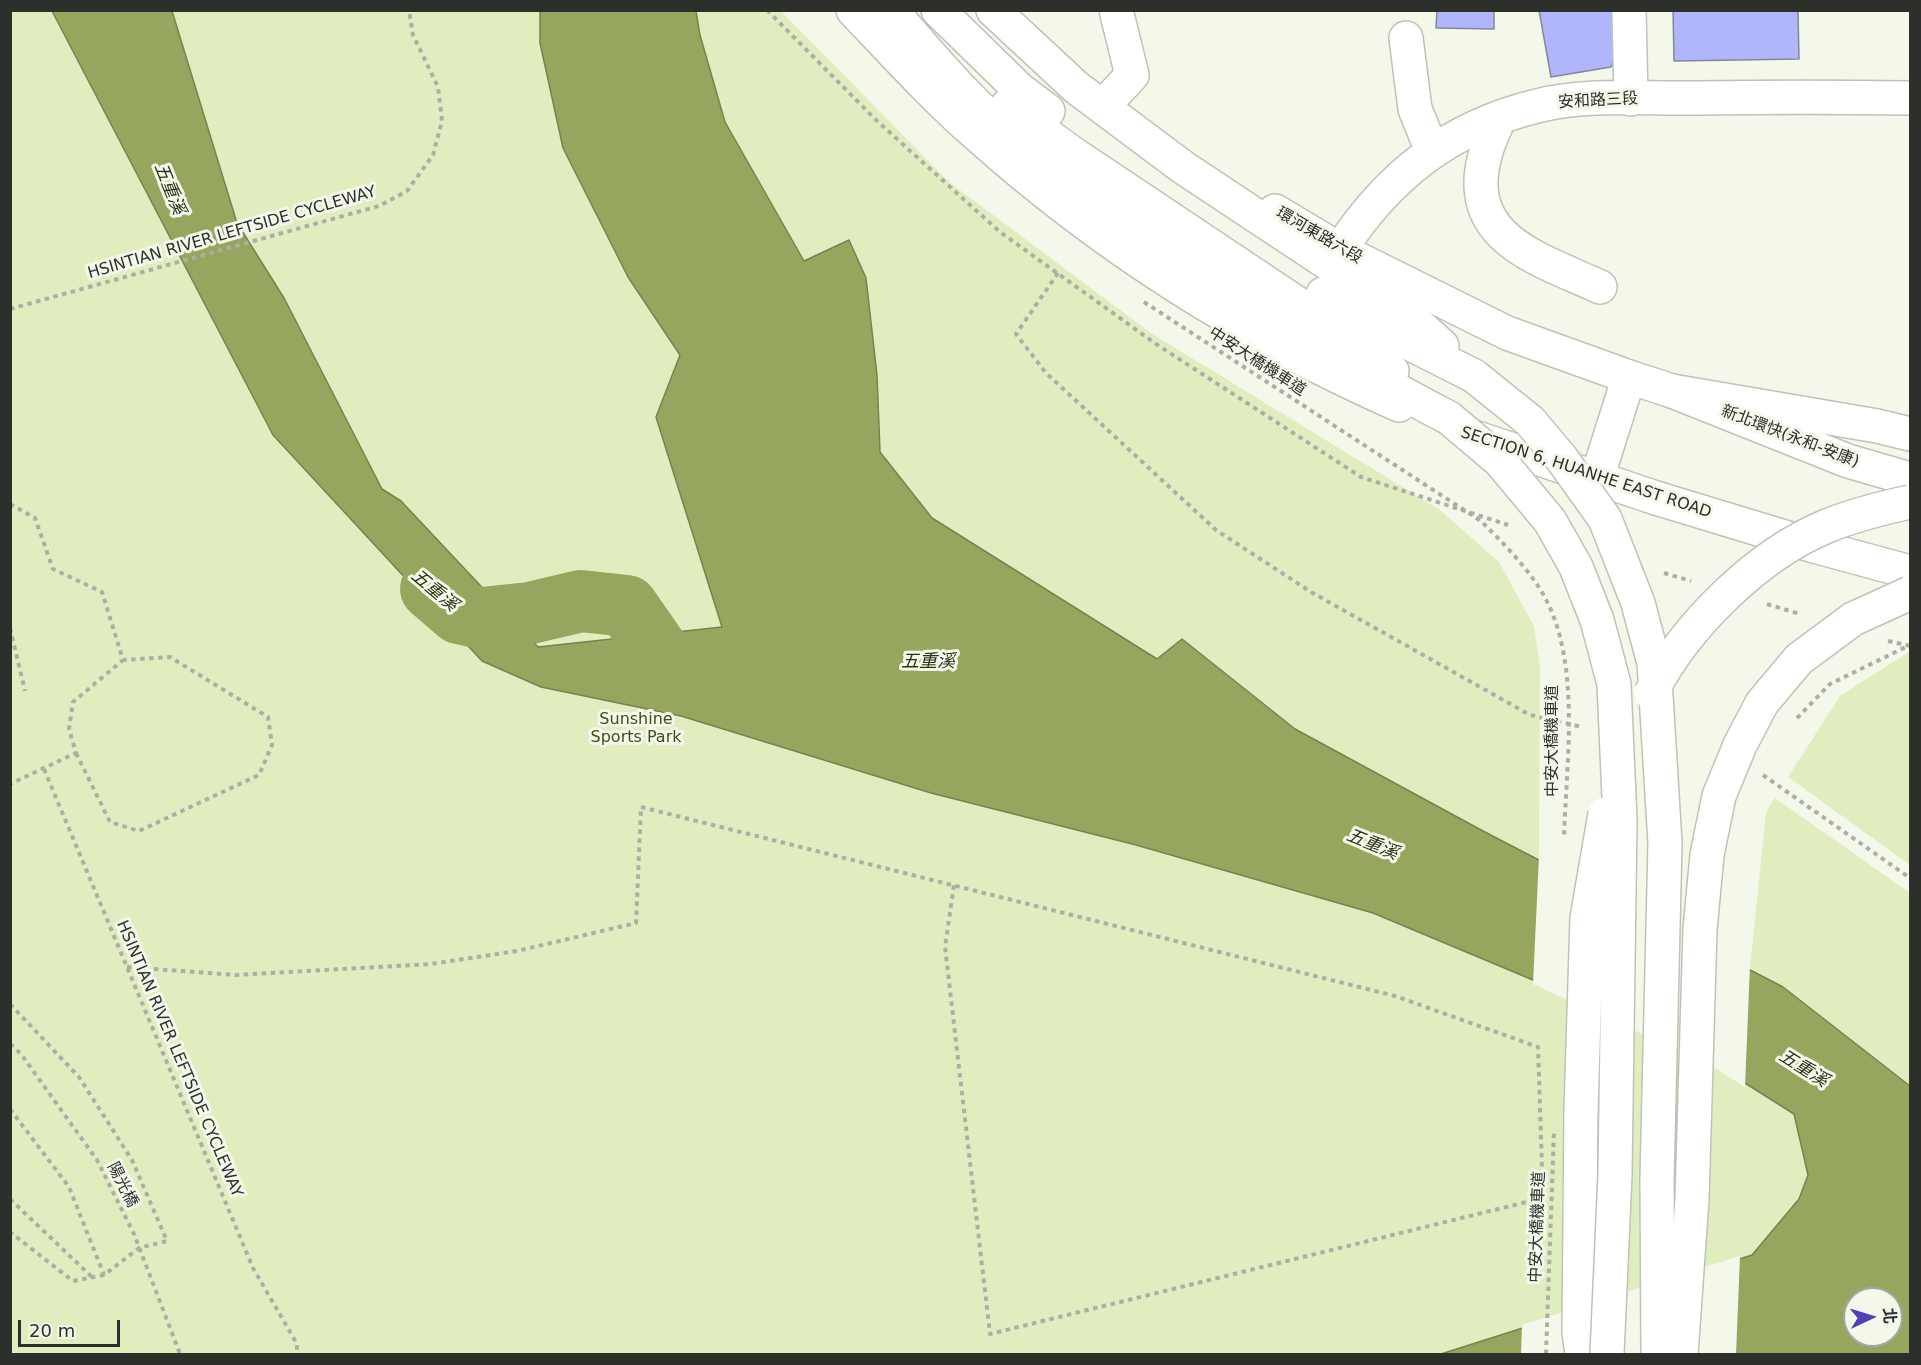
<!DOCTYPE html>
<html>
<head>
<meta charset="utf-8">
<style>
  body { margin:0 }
  #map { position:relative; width:1921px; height:1365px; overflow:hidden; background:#f4f8eb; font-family:"DejaVu Sans","Noto Sans TC",sans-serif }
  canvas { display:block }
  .frame { position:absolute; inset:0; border:12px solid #2d2f2a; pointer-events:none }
  .north { position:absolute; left:1843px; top:1287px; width:60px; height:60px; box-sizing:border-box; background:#f4f8eb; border:2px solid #a4a89e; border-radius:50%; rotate:86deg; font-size:16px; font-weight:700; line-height:24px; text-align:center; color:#2d2f2a }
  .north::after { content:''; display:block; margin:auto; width:21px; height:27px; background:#4e42b9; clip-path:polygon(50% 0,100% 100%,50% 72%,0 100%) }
  .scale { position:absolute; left:18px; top:1320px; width:102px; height:27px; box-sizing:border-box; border:3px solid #2d2f2a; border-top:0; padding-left:8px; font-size:18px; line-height:21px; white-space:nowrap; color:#2d2f2a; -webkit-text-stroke:4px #f4f8eb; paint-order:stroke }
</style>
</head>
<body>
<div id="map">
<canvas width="1921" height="1365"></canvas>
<div class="frame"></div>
<div class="north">北</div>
<div class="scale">20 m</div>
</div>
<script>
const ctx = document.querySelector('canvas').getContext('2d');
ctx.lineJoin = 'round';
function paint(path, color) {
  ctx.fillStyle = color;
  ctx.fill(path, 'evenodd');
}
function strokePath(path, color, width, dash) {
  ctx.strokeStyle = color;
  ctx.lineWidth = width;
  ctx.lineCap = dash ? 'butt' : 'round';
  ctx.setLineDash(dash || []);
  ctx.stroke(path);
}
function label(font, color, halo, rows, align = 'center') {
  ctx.font = font + ' "DejaVu Sans","Noto Sans TC",sans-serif';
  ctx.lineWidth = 6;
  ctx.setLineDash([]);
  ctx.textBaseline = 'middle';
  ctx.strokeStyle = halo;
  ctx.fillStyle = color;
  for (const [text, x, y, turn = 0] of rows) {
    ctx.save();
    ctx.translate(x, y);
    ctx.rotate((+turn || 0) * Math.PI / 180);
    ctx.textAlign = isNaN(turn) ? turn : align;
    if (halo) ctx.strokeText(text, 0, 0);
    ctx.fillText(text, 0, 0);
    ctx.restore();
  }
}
paint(new Path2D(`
  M10,11H781L949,182L1151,333L1440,510L1499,562L1534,626L1540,667L1539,859L1710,1061L1794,1113L1808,1175L1799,1199L1753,1255L1522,1328L1521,1354H11Z
  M1910,651V865L1788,777L1840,696Z
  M1775,798L1910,893V1086L1783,987L1750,968L1766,812Z`), '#e0eebf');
const water = new Path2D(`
  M52,11H172L237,223L284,298L382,489L401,501L538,647L722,627L656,417L680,355L628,277L563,148L540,43V11H696L700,35L725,122L804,261L849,240L866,278L877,375L880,452L932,518L1157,659L1182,639L1295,729L1483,831L1783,987L1910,1086V1354H1441L1752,1255L1799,1199L1808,1175L1794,1114L1710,1061L1533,980L1373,913L1136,845L931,793L681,716L541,687L482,661L273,435ZM1855,1299H1891V1335H1855Z`);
paint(water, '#95a75f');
strokePath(water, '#76834f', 1.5);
paint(new Path2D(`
  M1539,856L1750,965L1745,1087L1709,1064L1533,984Z
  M1740,1256L1736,1354H1521L1522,1325Z`), '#f4f8eb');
strokePath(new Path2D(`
  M431,589L459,613L481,618L530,613L581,601L627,606L675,675L712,681`), '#95a75f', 62);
const building = new Path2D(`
  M1437,10H1494V29L1436,28Z
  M1539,10H1616L1621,44L1611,67L1551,77Z
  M1673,10H1798L1799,59L1674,61Z`);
paint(building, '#b1b6fc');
strokePath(building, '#868793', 1.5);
const minor = new Path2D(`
  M1629,10L1631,99
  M1406,38L1415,109L1432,151
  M1108,101L1132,75L1116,10
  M1500,117C1495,129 1489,140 1486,152C1460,239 1540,259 1600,287
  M1340,250C1388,176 1450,127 1537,106C1588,93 1644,99 1696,98C1768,97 1839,97 1910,98`);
const major = new Path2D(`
  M853,10C893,52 932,95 975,133C1102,247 1243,336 1399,405
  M1275,211L1340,250L1507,333L1629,377L1672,391L1877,426L1910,434
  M1474,437L1656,498L1814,546L1910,572
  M1597,478L1629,377`);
const highway = new Path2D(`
  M891,10C921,44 950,80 983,111C1057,179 1140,235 1225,288C1298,334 1372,378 1449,418
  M938,10L1020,90L1048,111
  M993,10L1077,88L1184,168L1412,319L1442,346
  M1007,106L1075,155L1361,346L1392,371
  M1323,294L1369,323L1474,376
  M1672,391L1848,461L1910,479
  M1581,1111L1579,1332L1582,1354`);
strokePath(minor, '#bfc3b6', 36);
strokePath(major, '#bfc3b6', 36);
strokePath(highway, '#bfc3b6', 36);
strokePath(new Path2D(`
  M767,10L876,120L1000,232L1156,344L1361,477L1508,525
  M1058,273L1016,334L1046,373L1216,530L1311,592L1530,715L1582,727
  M10,309L379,206L407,191L433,155L442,121L438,87L413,35L409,10
  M10,504L35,518L53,569L102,592L123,660L73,702L69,729L76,753L10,784
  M1664,573L1691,581
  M1767,604L1800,614
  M10,628L25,691
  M1888,641L1910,646
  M76,753L110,822L139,831L259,775L272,745L268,717L170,657L123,660
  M44,769L253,1268L297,1344V1354
  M1763,775L1910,878
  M127,967L236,975L431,964L517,951L636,923L641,807L1395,996L1538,1047L1543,1198L990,1334L945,947L954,885
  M10,1004L79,1077L132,1160L167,1241L139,1248L104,1275L73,1281L10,1232
  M10,1109L69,1187L104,1275
  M10,1199L92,1277`), '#acafa5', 4, [4.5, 4.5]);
strokePath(minor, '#fff', 33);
strokePath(major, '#fff', 33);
strokePath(highway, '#fff', 33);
const highwayBridge = new Path2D(`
  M1474,376L1530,421L1562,459L1605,519L1638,603L1654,663L1665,843L1657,1179L1658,1354
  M1449,418L1500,461L1550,521L1576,567L1597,620L1614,684L1620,820L1615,1175L1607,1354
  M1651,693C1685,626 1757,555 1827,526C1854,515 1882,508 1910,502
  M1581,1111L1587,918L1605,814
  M1681,1354L1692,1199L1700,929L1707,855L1719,796L1740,745L1762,703L1799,659L1853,619L1910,593`);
strokePath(highwayBridge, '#bfc3b6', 36, []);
strokePath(new Path2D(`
  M1144,302L1481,521C1503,543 1527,567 1543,594C1582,662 1566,763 1564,838
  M1797,718L1830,684L1910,645
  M10,1044L21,1054L97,1160L134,1234L180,1354
  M1546,1354L1554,1131`), '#acafa5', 4, [4.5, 4.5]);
strokePath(highwayBridge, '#fff', 33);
label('16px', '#2d2f2a', '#f4f8eb', [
  ["安和路三段",1598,101,-3],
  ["HSINTIAN RIVER LEFTSIDE CYCLEWAY",232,233,-16],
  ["環河東路六段",1319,236,30],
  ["中安大橋機車道",1257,362,33],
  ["新北環快(永和-安康)",1790,437,21],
  ["SECTION 6, HUANHE EAST ROAD",1586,473,18],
  ["中安大橋機車道",1553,741,-90],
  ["HSINTIAN RIVER LEFTSIDE CYCLEWAY",179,1059,67],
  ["陽光橋",122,1185,63],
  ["中安大橋機車道",1538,1227,-88]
]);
label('16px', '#424e18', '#f4f8eb', [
  ["Sunshine",636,720],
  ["Sports Park",636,738]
]);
label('italic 18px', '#2a3212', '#f4f8eb', [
  ["五重溪",169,189,68],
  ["五重溪",434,591,40],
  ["五重溪",928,662],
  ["五重溪",1372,845,22],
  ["五重溪",1803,1069,32]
]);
</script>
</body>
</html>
